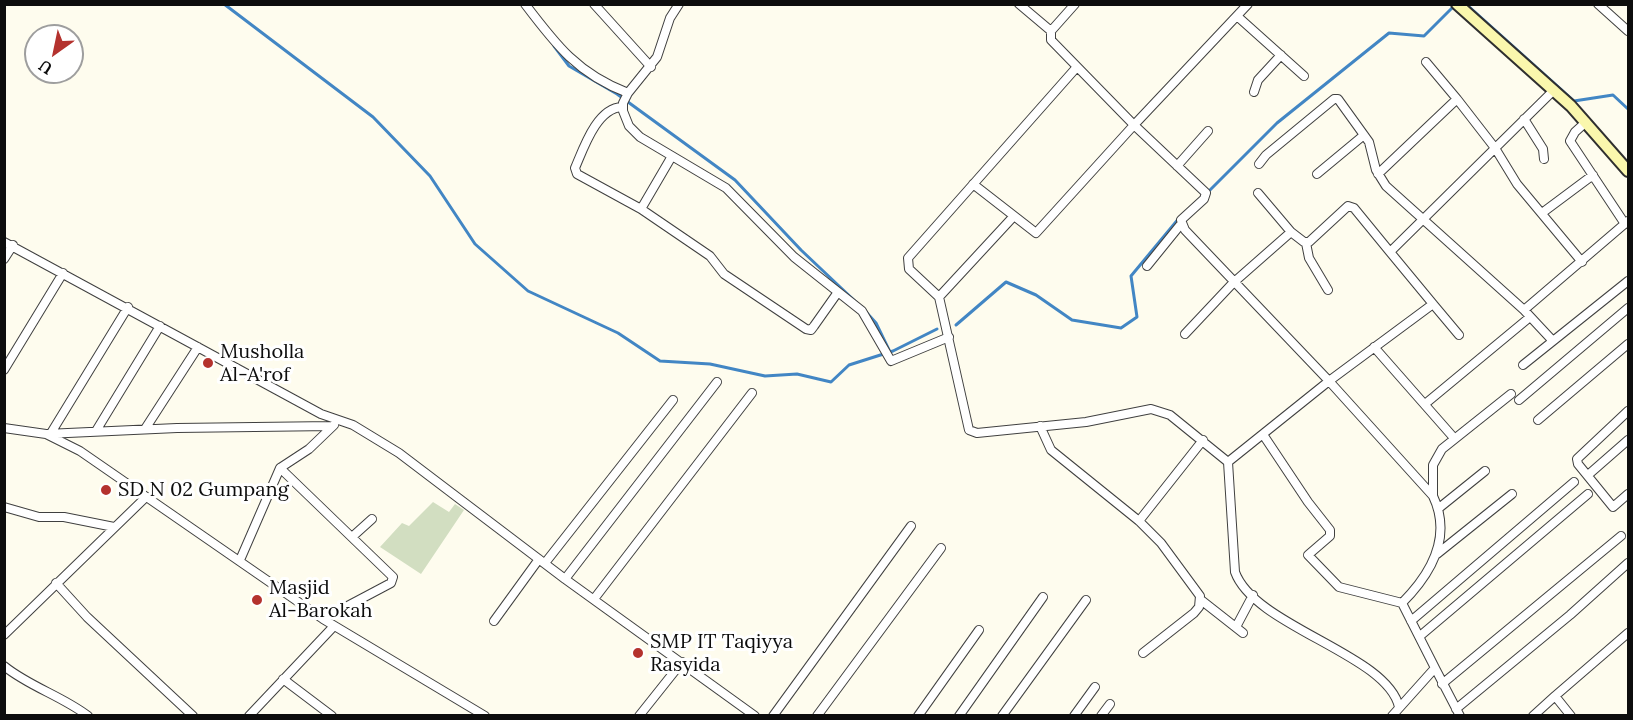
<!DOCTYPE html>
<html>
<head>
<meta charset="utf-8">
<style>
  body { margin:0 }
  #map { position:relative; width:1633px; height:720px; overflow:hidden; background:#fefcee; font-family:Lora,serif }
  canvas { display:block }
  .frame { position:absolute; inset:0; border:6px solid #0d0d0d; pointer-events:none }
  .north { position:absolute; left:24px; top:24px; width:60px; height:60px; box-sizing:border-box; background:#fff; border:2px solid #9e9e9e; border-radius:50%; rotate:213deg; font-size:16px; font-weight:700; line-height:24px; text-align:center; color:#0d0d0d }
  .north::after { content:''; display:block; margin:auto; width:21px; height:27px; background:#b4322e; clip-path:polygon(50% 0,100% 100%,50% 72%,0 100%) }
</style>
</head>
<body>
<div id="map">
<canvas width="1633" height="720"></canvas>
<div class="frame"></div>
<div class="north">U</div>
</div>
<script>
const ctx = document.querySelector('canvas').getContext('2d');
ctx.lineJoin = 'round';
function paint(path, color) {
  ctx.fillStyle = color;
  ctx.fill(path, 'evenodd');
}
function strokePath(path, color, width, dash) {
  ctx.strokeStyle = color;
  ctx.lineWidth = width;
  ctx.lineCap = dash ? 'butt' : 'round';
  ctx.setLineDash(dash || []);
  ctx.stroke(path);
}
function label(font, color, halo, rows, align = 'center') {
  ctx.font = font + ' Lora,serif';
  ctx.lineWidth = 6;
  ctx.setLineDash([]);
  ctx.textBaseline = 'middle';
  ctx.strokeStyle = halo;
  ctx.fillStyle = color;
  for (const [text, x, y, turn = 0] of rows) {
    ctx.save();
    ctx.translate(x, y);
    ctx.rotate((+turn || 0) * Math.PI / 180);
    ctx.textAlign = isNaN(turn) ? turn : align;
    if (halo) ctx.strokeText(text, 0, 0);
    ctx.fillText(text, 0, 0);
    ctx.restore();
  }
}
paint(new Path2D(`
  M433,502L449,512L455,504L464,510L421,574L380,547L402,523L409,526Z`), '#d2dec1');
strokePath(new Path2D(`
  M224,4L373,117L430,176L475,244L528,291L618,333L660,361L710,364L765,376L797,374L831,382L849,365L893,351L937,329
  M1466,4L1574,101L1613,95L1628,109
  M554,46L569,66L617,94L735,180L801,250L858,304
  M1207,193L1277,123L1389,33L1424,36L1454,6
  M867,313L876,323L890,352
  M956,325L1006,282L1036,295L1072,320L1121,328L1137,317L1131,276L1180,217`), '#4286c4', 3);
const street = new Path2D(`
  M525,4C556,45 578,74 628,93
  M594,4L651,67
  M679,4L670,18L657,57L628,93L623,103V111L629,126L640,137L726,188L794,257L862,311L891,361L949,337
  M1019,4L1051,31
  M1075,4L1051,31V40L1134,125L1248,4
  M1598,4L1628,31
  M1237,16L1304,76
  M1426,62L1457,99
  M1254,92L1258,80L1281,55
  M622,107C597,108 584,147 575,168L577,174L641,209L710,256L724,274L806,329L811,330L814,326L838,292
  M1524,119L1543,149L1544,159
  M1586,122L1575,132L1570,141L1625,224
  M1259,164L1266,155L1334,99H1338L1369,142L1376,170L1386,186L1524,310L1552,340
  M1177,166L1208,131
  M1317,174L1364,135
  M1378,174L1457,99L1495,148L1517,184L1582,262
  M973,184L1036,233L1134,125L1206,193L1204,199L1181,220L1185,230L1329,381L1228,462L1170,415L1151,409L1086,422L977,433L969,430L939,297L909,269L908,258L1076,68
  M1258,193L1291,232
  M641,209L672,156
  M1542,213L1593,175
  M4,242L321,414L353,425L399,453L565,579L755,716
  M1306,243L1309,258L1328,290
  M4,259L13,245
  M1147,266L1181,224
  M939,297L1013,217
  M1433,304L1459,335
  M1524,310L1628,221
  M1185,334L1233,283L1291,232L1304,242H1309L1348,206L1354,208L1390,252
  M1374,347L1454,438
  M1523,365L1628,281
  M4,370L63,273
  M1519,400L1628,308
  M1425,404L1530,317
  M1628,411L1577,459L1578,464L1613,507L1628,494
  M1538,420L1628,344
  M1040,426L1051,450L1139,521L1161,543L1200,596L1199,607L1194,613L1143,653
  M4,428L46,434L80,451L323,619L485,716
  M145,429L198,347
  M96,431L160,326
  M51,433L128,307
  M46,434L177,428L332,426
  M1264,436L1308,502L1330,530V536L1308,555L1339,587L1402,603
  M1228,462L1235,572C1255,627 1387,654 1399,707
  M280,468L393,577L391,583L323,619
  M1588,475L1628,440
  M1433,496V465L1442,449L1511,394
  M4,507L39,517H64L114,527
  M1439,508L1485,471
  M1139,521L1203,440
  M352,537L372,519
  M1437,554L1512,494
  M240,560L280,468L309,449L334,425
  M545,563L673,400
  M565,579L717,382
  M56,583L87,617L193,716
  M594,599L752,393
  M1201,600L1243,633
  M494,621L539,559
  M1411,621L1574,482
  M1236,627L1253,595
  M4,635L145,498
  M1420,636L1588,494
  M4,666C30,687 62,696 88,716
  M1435,668L1460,716
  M283,679L332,716
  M1442,684L1621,536
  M1456,709L1570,615L1628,563
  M249,716L334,626
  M639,716L682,662
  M773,716L911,526
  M817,716L941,548
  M918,716L979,630
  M959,716L1043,597
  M1002,716L1086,600
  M1074,716L1095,687
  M1101,716L1110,704
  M1392,716L1435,668L1402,603C1432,573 1452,536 1433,496L1329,381L1433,304L1390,252L1554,90
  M1533,716L1555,696
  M1571,716L1555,696L1628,633`);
const secondary = new Path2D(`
  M1457,4L1571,106L1628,171`);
strokePath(street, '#404040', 10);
strokePath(secondary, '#2f2f2f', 14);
strokePath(street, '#fff', 8);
strokePath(secondary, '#faf7ad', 10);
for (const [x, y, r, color] of [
  [208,363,6,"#b4322e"],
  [106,490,6,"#b4322e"],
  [257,600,6,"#b4322e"],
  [638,653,6,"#b4322e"]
]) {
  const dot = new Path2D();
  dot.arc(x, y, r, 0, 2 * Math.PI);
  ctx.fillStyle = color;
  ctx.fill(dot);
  strokePath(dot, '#fff', 2);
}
label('20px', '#0d0d0d', '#fff', [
  ["Musholla",220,352],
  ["Al-A'rof",220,375],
  ["SD N 02 Gumpang",118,490],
  ["Masjid",269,588],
  ["Al-Barokah",269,611],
  ["SMP IT Taqiyya",650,642],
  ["Rasyida",650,665]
], 'left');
</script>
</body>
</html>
